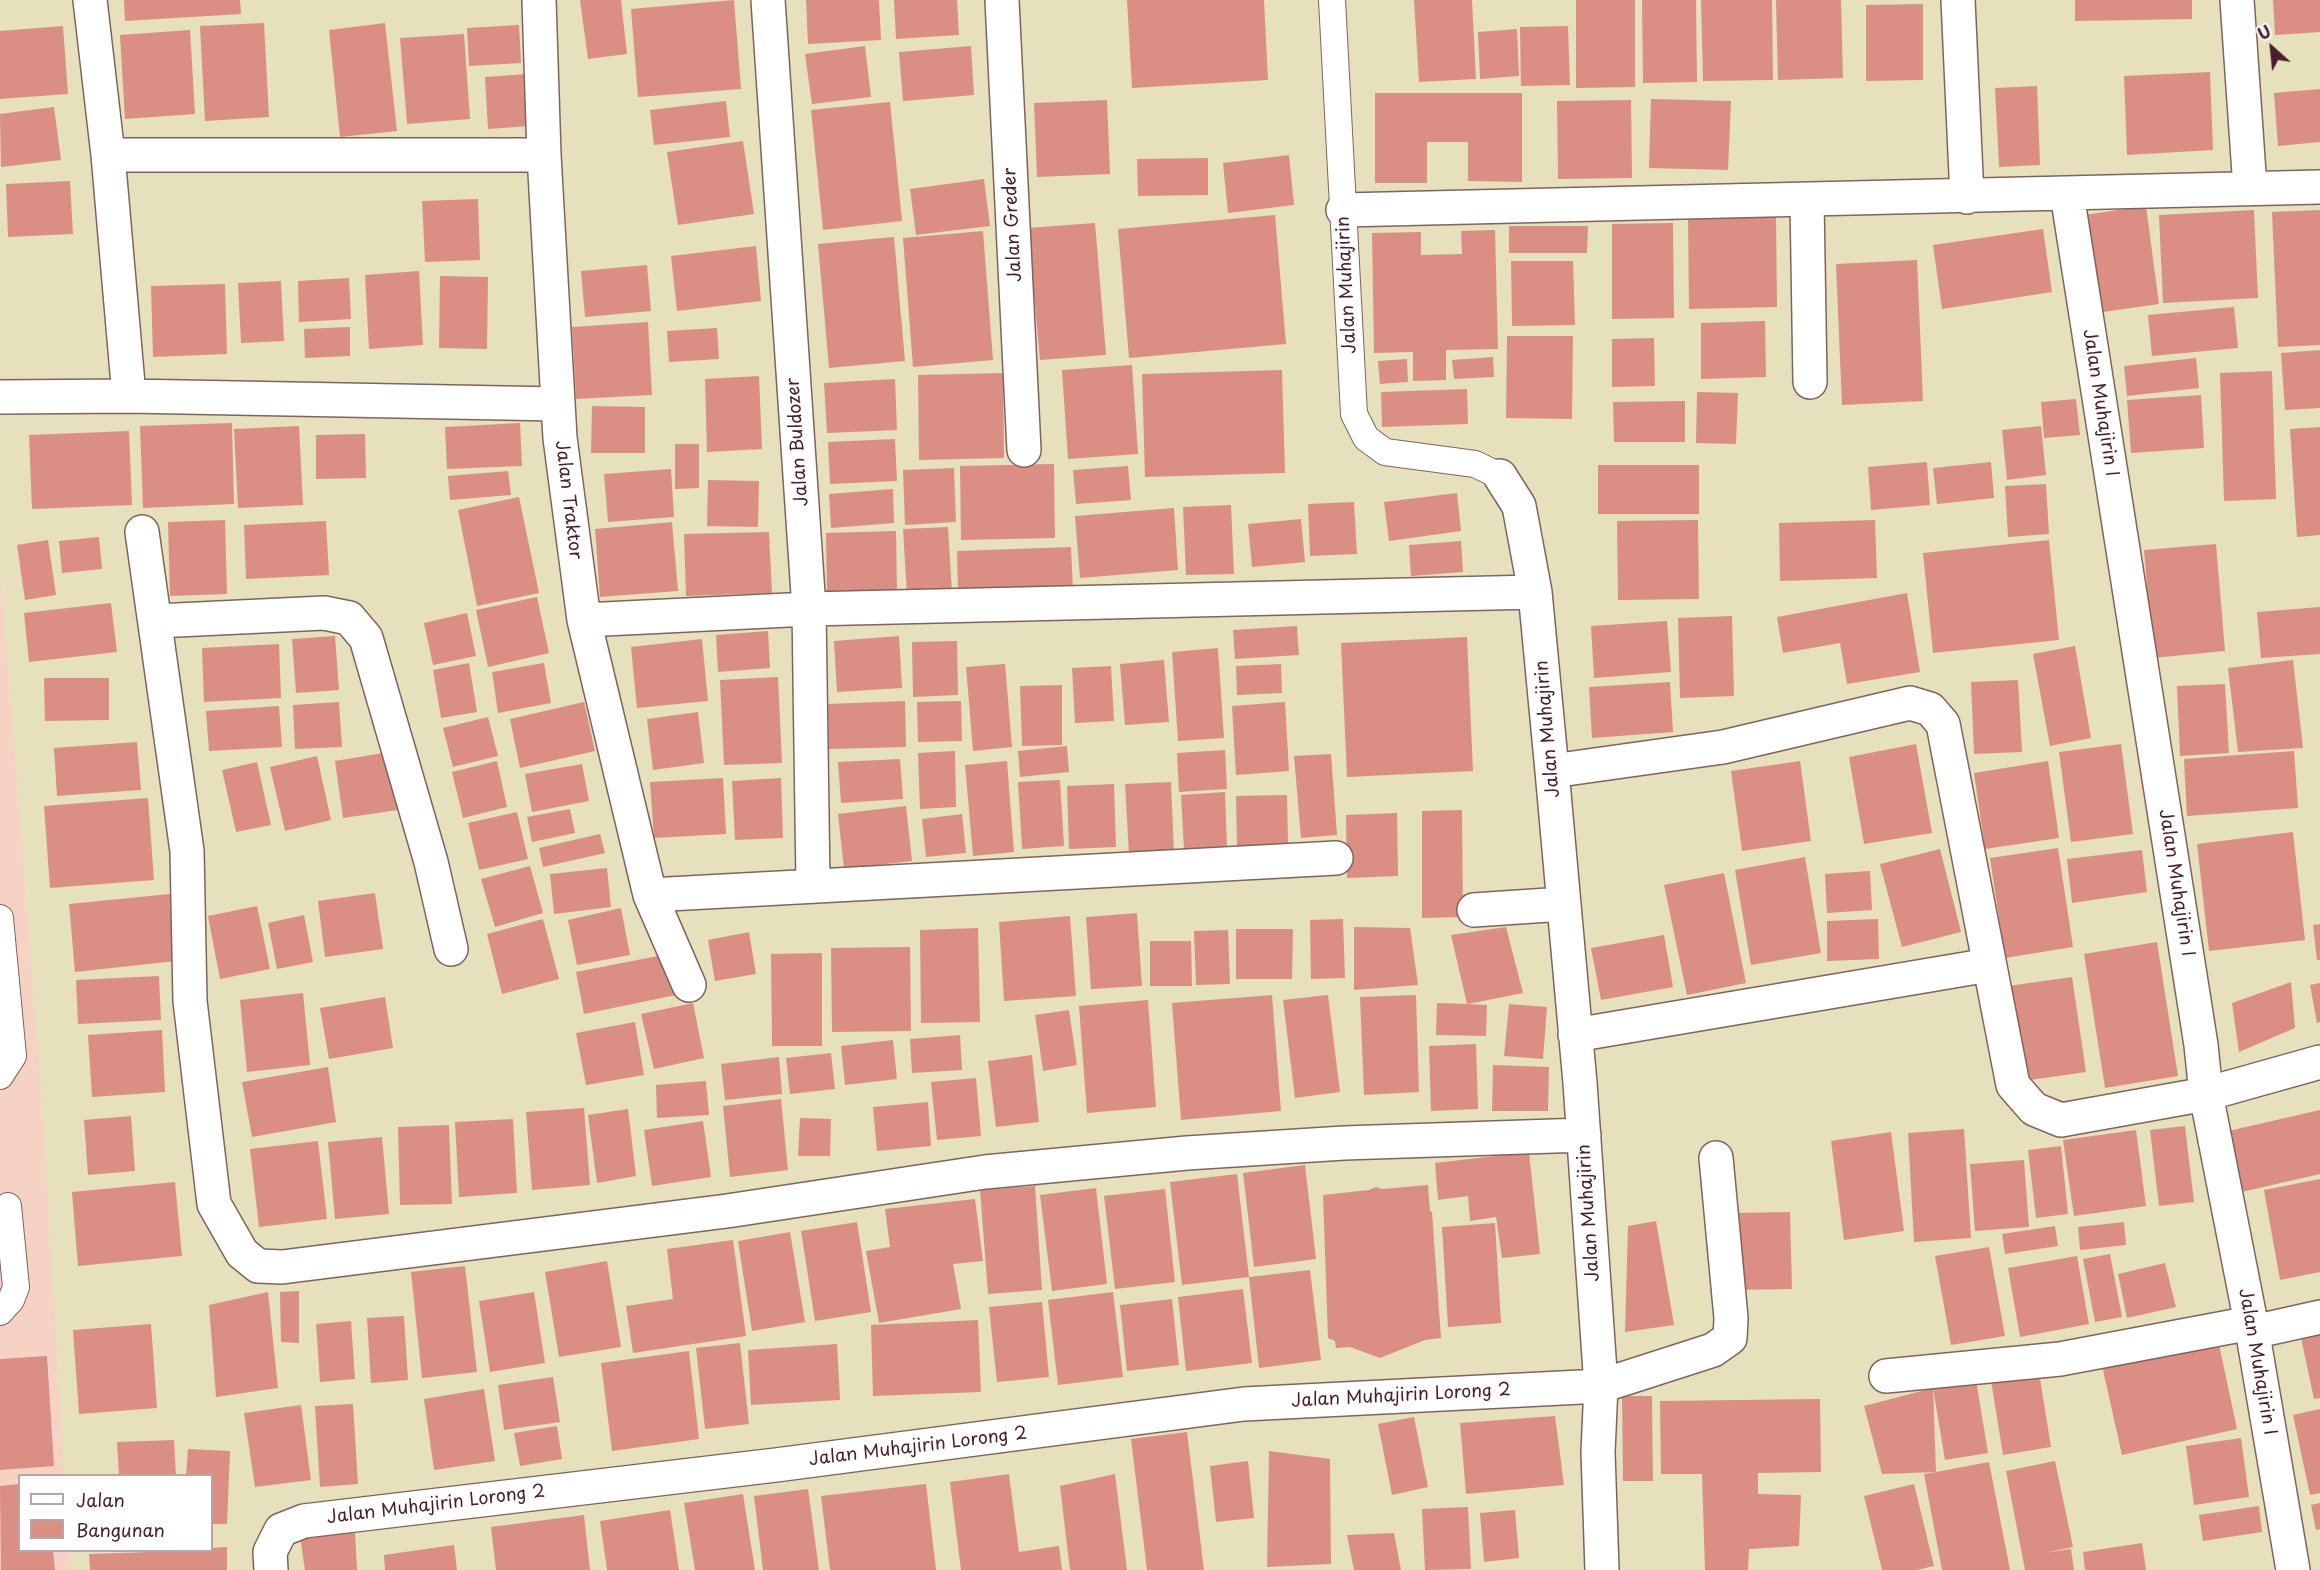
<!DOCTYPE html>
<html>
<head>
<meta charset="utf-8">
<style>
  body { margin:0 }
  #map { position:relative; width:2320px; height:1570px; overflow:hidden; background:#e7e0bc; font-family:"Playpen Sans",sans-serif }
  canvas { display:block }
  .legend { position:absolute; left:18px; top:1474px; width:195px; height:78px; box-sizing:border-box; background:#fff; border:2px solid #b7a5aa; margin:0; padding:8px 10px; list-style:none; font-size:18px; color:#4a1f2b }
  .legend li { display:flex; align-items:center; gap:12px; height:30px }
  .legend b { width:30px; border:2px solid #b7a5aa }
  .north { position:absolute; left:2242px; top:18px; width:60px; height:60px; -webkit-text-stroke:4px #fff; paint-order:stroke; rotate:333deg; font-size:16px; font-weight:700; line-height:24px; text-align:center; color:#4a1f2b }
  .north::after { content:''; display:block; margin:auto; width:21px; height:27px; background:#4a1f2b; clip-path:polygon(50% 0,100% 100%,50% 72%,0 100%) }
</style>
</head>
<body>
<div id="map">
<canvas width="2320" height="1570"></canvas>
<ul class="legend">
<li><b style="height:8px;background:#fff"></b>Jalan</li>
<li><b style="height:16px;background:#db8e84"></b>Bangunan</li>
</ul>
<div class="north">U</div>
</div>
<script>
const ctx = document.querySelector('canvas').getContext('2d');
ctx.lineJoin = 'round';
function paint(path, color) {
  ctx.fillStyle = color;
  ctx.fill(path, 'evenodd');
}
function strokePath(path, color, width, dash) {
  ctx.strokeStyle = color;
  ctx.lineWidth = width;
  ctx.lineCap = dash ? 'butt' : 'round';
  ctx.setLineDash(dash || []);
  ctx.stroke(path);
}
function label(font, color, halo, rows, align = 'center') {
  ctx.font = font + ' "Playpen Sans",sans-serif';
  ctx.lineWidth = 4.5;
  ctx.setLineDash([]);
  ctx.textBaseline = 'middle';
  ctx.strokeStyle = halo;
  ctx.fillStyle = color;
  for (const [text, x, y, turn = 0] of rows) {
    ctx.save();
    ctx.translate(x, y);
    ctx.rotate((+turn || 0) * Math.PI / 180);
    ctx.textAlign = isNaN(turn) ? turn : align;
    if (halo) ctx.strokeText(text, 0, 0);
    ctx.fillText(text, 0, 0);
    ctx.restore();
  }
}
paint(new Path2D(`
  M0,570L41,1090L64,1475L20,1476V1550L69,1551L70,1570H0Z`), '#f6d2c4');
paint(new Path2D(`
  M124,0H240L241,14L125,21Z
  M580,0H621L627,54L588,59Z
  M734,0L741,89L638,97L631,9Z
  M806,0H879L881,40L808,44Z
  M894,0H957L959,35L896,39Z
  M1127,0H1264L1268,80L1132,88Z
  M1414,0H1472L1476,79L1419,82Z
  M1576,0H1635V87L1576,88Z
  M1642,0H1696L1697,82L1643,83Z
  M1701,0H1772L1773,80L1703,81Z
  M1776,0H1841L1843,78L1778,80Z
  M2075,0H2192V19L2075,21Z
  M2273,0H2320V32L2275,35Z
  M1923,4V80L1866,81V5Z
  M264,23L269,117L205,121L200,26Z
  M385,23L397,131L340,137L329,30Z
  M519,25L521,63L469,66L467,28Z
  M63,26L68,94L0,99V31Z
  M1568,26L1570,85L1521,86L1520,27Z
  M1517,29L1519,76L1480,79L1478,32Z
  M190,30L195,114L125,119L120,35Z
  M464,34L470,119L407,124L400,38Z
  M865,46L871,97L812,104L805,54Z
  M971,46L974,95L903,101L899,52Z
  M2210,72L2213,150L2127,155L2124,76Z
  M527,74L530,126L488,129L485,77Z
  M2037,86L2040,165L1999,167L1995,88Z
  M2320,89V142L2278,146L2274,93Z
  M1375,93H1522V182L1468,181V142H1427V183H1375Z
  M1651,99L1731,101L1728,170L1649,168Z
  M1107,100L1110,174L1037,177L1034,103Z
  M1631,100L1632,178L1558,179L1557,101Z
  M726,101L730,137L654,145L650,110Z
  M890,102L902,221L823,230L811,110Z
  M54,107L61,160L1,167L0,114Z
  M743,141L754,214L678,225L667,152Z
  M1289,155L1294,205L1228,213L1223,163Z
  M1208,158V195L1138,196L1137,159Z
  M984,179L990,226L916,235L910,189Z
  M70,181L73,234L8,237L6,184Z
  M478,199L480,260L425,262L422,201Z
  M2146,206L2159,304L2096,313L2084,215Z
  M2254,210L2258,298L2163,303L2159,215Z
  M2320,210V345L2278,347L2272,212Z
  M1275,215L1286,344L1129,358L1118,229Z
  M1776,217L1777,307L1689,309L1688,219Z
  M1095,223L1106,355L1040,360L1028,228Z
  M1673,223L1674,318L1612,319V224Z
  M1509,226H1588L1587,253H1509Z
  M2043,229L2052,292L1942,309L1933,245Z
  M1495,230L1498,349L1446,350V380L1413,381V352L1374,353L1372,233L1421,232V255L1462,254L1461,231Z
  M983,231L993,360L913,367L903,238Z
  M894,237L905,361L829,368L818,244Z
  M756,246L761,301L677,311L671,256Z
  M1917,260L1923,401L1842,405L1836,264Z
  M1511,261H1573L1575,325L1512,326Z
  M647,265L651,311L585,317L581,271Z
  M419,271L423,345L369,349L365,275Z
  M440,276L488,277L487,349L439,348Z
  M349,278L351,319L299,322L298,281Z
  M281,281L284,341L241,343L238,283Z
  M225,284L227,354L153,357L151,286Z
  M2234,307L2238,348L2152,356L2148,315Z
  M1765,321L1766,377L1701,379V323Z
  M648,322L652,395L576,399L572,327Z
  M350,327V356L305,358L304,329Z
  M717,328L719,359L669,362L667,331Z
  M1507,336H1573L1572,419L1506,418Z
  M1654,338L1655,386L1612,387V339Z
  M2320,350V408L2285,410L2281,353Z
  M1493,357L1494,377L1454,379L1452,360Z
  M2196,358L2199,388L2127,396L2124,366Z
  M1407,359L1408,382L1380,384L1378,361Z
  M1132,365L1138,454L1068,459L1062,370Z
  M1282,370L1285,473L1145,477L1142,374Z
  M2272,371L2276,499L2224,501L2220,373Z
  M1003,373L1004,458L919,460L918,375Z
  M759,376L762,449L707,452L705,379Z
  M895,379L897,430L827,433L824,383Z
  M1467,389L1468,424L1382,427L1381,392Z
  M1697,392L1738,393L1736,444L1696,443Z
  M2201,395L2204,448L2131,453L2127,400Z
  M2076,399L2080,435L2044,438L2041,402Z
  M1685,401V442H1614L1613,402Z
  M592,406L645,407V453H591Z
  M232,423L234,504L143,508L140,426Z
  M520,423L522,466L447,469L445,427Z
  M299,426L303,505L238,508L234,429Z
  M2041,426L2046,475L2007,480L2002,430Z
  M2320,427V535L2297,537L2290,429Z
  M129,431L132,505L32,509L29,435Z
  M365,434L366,478L316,479V435Z
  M895,439L897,481L830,484L828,442Z
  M675,444H699V488L675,489Z
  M1927,462L1930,505L1871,510L1868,467Z
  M1991,462L1994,498L1937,504L1933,468Z
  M1054,464L1055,538L961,540L960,466Z
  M1598,465H1699V514H1598Z
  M1128,466L1131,500L1076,504L1073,470Z
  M954,468L956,522L905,525L903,470Z
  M671,469L674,517L608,522L604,474Z
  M508,471L511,495L450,500L448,476Z
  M708,480L759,481L758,527L707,526Z
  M2046,484L2049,534L2008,537L2005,486Z
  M893,489L894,523L831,528L829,494Z
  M1457,493L1461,531L1389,541L1384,502Z
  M519,497L539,593L477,606L458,510Z
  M1354,502L1357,554L1310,556L1308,504Z
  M1231,505L1234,574L1186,575L1183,507Z
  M1174,508L1178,570L1080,578L1075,516Z
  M1301,519L1305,562L1252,567L1248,524Z
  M225,520L227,594L170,596L168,522Z
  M1698,520L1699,599L1618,600L1617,521Z
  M1875,520L1877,578L1780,581L1779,523Z
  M326,521L329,575L246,579L244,525Z
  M672,522L678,591L600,597L595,529Z
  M948,527L952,592L907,595L903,529Z
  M896,531L897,592L827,594L826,533Z
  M769,532L772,593L686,596L684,534Z
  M99,537L102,569L62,573L59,541Z
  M48,540L56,595L25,600L17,545Z
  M2049,540L2059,640L1933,653L1923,553Z
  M1461,541L1463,572L1411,576L1409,545Z
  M2216,544L2225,651L2153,658L2144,550Z
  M1071,547L1073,590L958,594L957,551Z
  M1907,593L1920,672L1847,684L1840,643L1783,653L1777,617Z
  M537,597L549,653L488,667L476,610Z
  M111,603L117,652L29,662L24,613Z
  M2320,607V654L2261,658L2257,612Z
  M467,613L476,656L433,665L424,623Z
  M1732,616L1734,696L1680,698L1678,618Z
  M1667,621L1671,672L1594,678L1591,626Z
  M1297,626L1299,655L1235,659L1233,630Z
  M768,631L770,668L718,672L716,635Z
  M335,636L339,690L296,693L292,639Z
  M899,636L902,688L837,692L834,641Z
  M1467,637L1473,771L1347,777L1341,643Z
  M702,639L708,701L637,708L631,647Z
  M957,641L958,695L913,697L912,642Z
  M279,644L281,698L204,702L202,648Z
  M2075,646L2091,738L2050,746L2033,654Z
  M1218,648L1224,738L1178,741L1172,652Z
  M1164,660L1169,722L1125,725L1120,664Z
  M2293,660L2303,748L2238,752L2228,668Z
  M469,663L477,712L441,718L433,670Z
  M544,663L551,703L498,713L492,672Z
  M1005,664L1012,747L973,751L966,667Z
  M1281,664L1282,693L1237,695L1236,666Z
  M1111,666L1114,721L1075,723L1072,668Z
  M778,677L782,763L724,765L720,680Z
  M44,678H109V720L45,721Z
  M2018,680L2022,752L1974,754L1971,682Z
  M1670,682L1673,732L1592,738L1589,687Z
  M2225,684L2229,753L2180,756L2177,686Z
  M1062,685V745L1022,746L1020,686Z
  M905,701L906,747L829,749L828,704Z
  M961,701L962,741L918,742L917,702Z
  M339,702L342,747L295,749L293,705Z
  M584,702L595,751L520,768L510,719Z
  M1285,702L1289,771L1236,775L1232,706Z
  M279,706L282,747L209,751L206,711Z
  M698,712L704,763L653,770L647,719Z
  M488,717L498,756L453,767L443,728Z
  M137,742L141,790L57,796L54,748Z
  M1916,744L1932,833L1864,844L1849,757Z
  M2121,744L2133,834L2071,842L2059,752Z
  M1067,746L1069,772L1020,777L1018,751Z
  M1225,750L1227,789L1179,792L1177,753Z
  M955,751L956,807L920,809L918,753Z
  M2294,751L2298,808L2187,816L2184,759Z
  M389,752L398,810L343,818L335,761Z
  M1331,754L1337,835L1301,838L1294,756Z
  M317,756L331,820L285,831L270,767Z
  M900,759L903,799L841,803L838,762Z
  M497,761L507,807L463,818L452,772Z
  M1007,761L1014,852L973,856L965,765Z
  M1800,761L1811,841L1742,851L1731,771Z
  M2048,761L2059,838L1985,849L1974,773Z
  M257,762L271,825L236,832L222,770Z
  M582,764L589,801L532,812L525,774Z
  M723,778L726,834L654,838L650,782Z
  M781,778L783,838L735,840L732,781Z
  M1060,780L1064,846L1022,849L1018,782Z
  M1171,782L1174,853L1129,855L1125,784Z
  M1114,784L1116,847L1069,849L1067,786Z
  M1225,792L1227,847L1184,849L1181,795Z
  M1287,795L1288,844L1237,846L1236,796Z
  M148,798L154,880L50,888L44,806Z
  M906,806L912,861L844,869L838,814Z
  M570,809L575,833L532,842L527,817Z
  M1462,810L1463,917L1422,918V811Z
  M517,812L528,859L479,870L468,823Z
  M1397,813L1398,876L1347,878L1346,815Z
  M962,814L966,853L926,857L922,819Z
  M2293,832L2305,940L2209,951L2197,844Z
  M600,834L605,853L543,867L539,848Z
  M2058,848L2073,947L2005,958L1990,858Z
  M1940,849L1961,932L1902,947L1880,864Z
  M2142,850L2147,892L2072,903L2067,859Z
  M1805,857L1821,953L1751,965L1735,870Z
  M530,866L543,913L495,927L481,879Z
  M607,868L611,907L554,914L550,874Z
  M1870,871L1872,910L1827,913L1825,874Z
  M1724,873L1746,983L1687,995L1664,885Z
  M375,893L383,949L325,957L318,901Z
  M170,894L176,961L75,972L69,904Z
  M257,906L270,969L220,979L208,916Z
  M621,908L630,955L577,965L568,920Z
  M1137,913L1142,986L1091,989L1086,917Z
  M304,915L313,962L277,969L268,923Z
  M1070,916L1076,996L1004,1001L999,922Z
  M543,919L559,979L502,994L487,934Z
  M1343,919L1345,978L1311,979L1310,920Z
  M1878,919L1879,959L1827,961V921Z
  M2320,924V960H2317L2313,925Z
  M1354,927L1410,928L1418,985L1354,990Z
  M1506,927L1523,993L1468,1004L1487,1005L1486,1036L1436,1035L1437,1003L1467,1004L1451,935Z
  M978,928L980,1022L921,1023L920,930Z
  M1236,929H1293L1292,979H1236Z
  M1228,930L1230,984L1196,985L1194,931Z
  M749,932L756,974L715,981L708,940Z
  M1664,935L1673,987L1601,1000L1591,948Z
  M1150,941H1191L1192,986H1150Z
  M2157,942L2178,1076L2105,1088L2084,954Z
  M910,947L911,1031L832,1032L831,948Z
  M673,953L681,994L584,1014L576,972Z
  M822,953V1046H772L771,954Z
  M159,976L161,1020L78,1024L76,980Z
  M2072,977L2086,1072L2023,1081L2008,986Z
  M2291,982L2295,1028L2239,1052L2232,1003Z
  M2320,983V1022L2317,1023L2310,985Z
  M303,993L310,1065L247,1072L240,1000Z
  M1272,995L1281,1111L1181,1120L1172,1003Z
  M1328,995L1340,1092L1295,1098L1283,1000Z
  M1416,995L1419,1092L1364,1095L1360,997Z
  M385,997L393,1048L329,1059L320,1008Z
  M1148,1000L1156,1107L1087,1113L1079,1006Z
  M693,1003L704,1058L654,1069L641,1014Z
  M1509,1004L1547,1007L1543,1059L1504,1056Z
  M1069,1010L1077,1065L1043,1071L1035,1015Z
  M635,1022L644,1075L586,1085L576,1033Z
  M162,1030L165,1092L92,1097L88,1035Z
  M960,1035L962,1070L912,1073L910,1039Z
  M893,1040L897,1079L845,1085L841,1046Z
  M1476,1044L1478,1109L1431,1111L1429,1046Z
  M831,1053L835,1089L790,1094L786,1058Z
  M1032,1055L1039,1122L996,1127L988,1061Z
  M779,1057L782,1094L725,1100L721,1064Z
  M1493,1065L1549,1067L1548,1111H1492Z
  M328,1067L336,1122L252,1137L242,1082Z
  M976,1078L981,1136L937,1140L931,1082Z
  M706,1081L709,1115L657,1118L656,1085Z
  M781,1099L788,1170L730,1177L723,1106Z
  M928,1102L931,1146L877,1151L873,1107Z
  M584,1108L590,1185L532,1190L526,1112Z
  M628,1109L636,1176L597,1183L588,1115Z
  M2320,1110V1174L2237,1193L2224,1132Z
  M131,1116L135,1171L88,1175L84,1120Z
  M800,1118L831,1119L830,1156H798Z
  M513,1119L517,1193L459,1197L455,1122Z
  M703,1121L711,1177L652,1186L644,1130Z
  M449,1125L452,1204L400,1205L398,1127Z
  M2185,1126L2194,1202L2159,1206L2150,1130Z
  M1964,1129L1971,1238L1914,1242L1908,1133Z
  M2136,1130L2146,1206L2074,1216L2063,1140Z
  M1891,1132L1904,1231L1844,1240L1831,1141Z
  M382,1137L389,1214L335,1219L328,1142Z
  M318,1141L327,1219L259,1227L250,1149Z
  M2061,1146L2068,1214L2036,1218L2028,1150Z
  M1529,1152L1540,1254L1502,1258L1496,1217L1470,1221L1468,1196L1438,1200L1435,1163Z
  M2024,1160L2029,1227L1975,1231L1970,1164Z
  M1305,1165L1316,1259L1254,1267L1243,1173Z
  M1237,1174L1249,1277L1182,1285L1170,1182Z
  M2320,1179V1272L2280,1280L2264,1190Z
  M175,1182L182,1256L78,1266L72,1192Z
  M1428,1185L1430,1211L1432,1212L1441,1338L1425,1340L1380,1358L1350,1347L1336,1348L1335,1341L1328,1338L1323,1195L1369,1190L1376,1187L1382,1189Z
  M1035,1186L1042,1290L988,1294L980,1190Z
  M1096,1188L1107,1284L1052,1291L1040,1195Z
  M1165,1189L1175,1282L1115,1289L1104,1196Z
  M975,1199L983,1261L953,1264L961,1309L879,1323L866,1251L890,1247L885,1209Z
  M1790,1212L1792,1289L1736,1290L1735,1213Z
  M1656,1221L1674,1325L1625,1332L1628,1226Z
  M857,1222L871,1312L815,1321L801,1231Z
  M2124,1222L2126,1245L2080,1250L2078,1227Z
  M1495,1223L1501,1323L1448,1327L1442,1227Z
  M2055,1226L2058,1246L2005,1254L2002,1234Z
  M790,1232L805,1322L752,1331L738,1241Z
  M733,1240L746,1336L633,1353L626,1306L673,1299L667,1249Z
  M1989,1247L2005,1336L1951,1345L1935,1256Z
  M2110,1254L2122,1317L2095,1322L2083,1259Z
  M2077,1256L2089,1324L2020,1337L2008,1268Z
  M607,1261L621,1347L559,1357L545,1272Z
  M2165,1263L2176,1307L2127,1318L2118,1274Z
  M465,1266L477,1372L422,1378L411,1272Z
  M1310,1270L1321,1360L1259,1368L1249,1277Z
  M1243,1289L1252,1363L1186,1371L1178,1297Z
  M299,1291V1343L281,1342L280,1292Z
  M268,1292L278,1388L216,1397L209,1305Z
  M534,1292L545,1363L490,1372L479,1301Z
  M1113,1292L1123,1377L1058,1385L1048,1300Z
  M1172,1299L1179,1365L1127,1371L1120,1305Z
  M1042,1302L1049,1377L997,1382L989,1307Z
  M404,1316L408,1380L371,1383L367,1318Z
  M978,1320L981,1392L873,1396L871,1325Z
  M351,1321L355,1379L320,1382L316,1324Z
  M151,1324L157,1408L79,1414L73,1330Z
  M2320,1329V1398L2314,1399L2300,1333Z
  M2217,1335L2237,1429L2122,1455L2101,1361Z
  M740,1343L749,1424L705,1429L696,1348Z
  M837,1344L840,1400L751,1405L748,1350Z
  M689,1351L699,1439L612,1451L601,1363Z
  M47,1356L54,1466L0,1470V1359Z
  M2038,1366L2051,1447L2003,1455L1990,1374Z
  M553,1377L560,1422L504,1430L498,1385Z
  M1976,1380L1988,1453L1945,1460L1933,1388Z
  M1933,1388L1936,1472L1989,1462L2010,1570H1942L1924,1474L1936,1472L1882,1474L1864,1406Z
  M484,1389L495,1461L434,1470L424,1399Z
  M1622,1396H1652L1653,1481H1623Z
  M1820,1399L1821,1472L1758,1473V1494L1801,1495L1799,1546L1749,1549L1748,1570H1705L1702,1474H1661L1660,1401Z
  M353,1404L358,1484L320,1487L315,1406Z
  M301,1405L311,1480L255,1487L244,1413Z
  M2320,1409V1493L2310,1495L2293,1415Z
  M1555,1416L1564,1485L1466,1494L1460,1423Z
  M1414,1417L1428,1487L1392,1495L1378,1424Z
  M557,1426L562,1459L520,1466L514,1433Z
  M1187,1432L1204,1570H1147L1131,1439Z
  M2241,1438L2249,1497L2194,1505L2186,1446Z
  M174,1440L176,1476H119L117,1442Z
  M188,1449L230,1451L227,1524H212V1476H186Z
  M1269,1451L1330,1459L1331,1564L1267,1567Z
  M1248,1461L1254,1518L1216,1522L1210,1466Z
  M2055,1461L2073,1547L2045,1553L2071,1549L2074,1570H2025L2006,1471Z
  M1009,1474L1019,1552L1059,1546L1062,1570H961L950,1482Z
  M1115,1474L1127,1570H1070L1060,1486Z
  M20,1484V1550H53L55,1570H1L0,1486Z
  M926,1484L936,1570H830L821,1496Z
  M1914,1484L1934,1566L1917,1570H1882L1864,1496Z
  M808,1489L819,1570H763L754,1496Z
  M743,1494L755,1570H695L684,1503Z
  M2320,1503V1529L2316,1530L2311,1505Z
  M2259,1506L2262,1532L2203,1541L2199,1515Z
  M1468,1507L1471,1569L1425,1570L1422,1509Z
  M670,1510L679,1570H607L600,1521Z
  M1515,1510L1519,1558L1484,1562L1480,1513Z
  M584,1515L590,1570H496L491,1527Z
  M355,1531L357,1570H305L300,1537Z
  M1394,1533L1401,1570H1354L1347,1535Z
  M2142,1543L2146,1570H2085L2083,1552Z
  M454,1545L457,1570H385L384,1555Z
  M227,1547V1570H90L89,1554L212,1550V1548Z`), '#db8e84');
const lane = new Path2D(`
  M1332,0L1354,414L1366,438L1385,452L1475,464L1500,476
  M0,918L13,1056L0,1076
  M0,1312L11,1300L16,1287L8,1206`);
const street = new Path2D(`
  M90,0L108,155L129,396L558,404
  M539,0L544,155L560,438L584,620L650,895L689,985
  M768,0L809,609L813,884
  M1002,0L1024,450
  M1958,0L1967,197
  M2237,0L2250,188
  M108,155H544
  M2067,194L2201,1045L2206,1094L2251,1323L2293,1570
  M1807,200L1810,382
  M1343,210L2320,187
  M0,397L129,396
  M1500,476L1519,506L1535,592L1552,771L1580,1083L1601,1386L1598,1452L1602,1570
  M142,532L187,851L190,1001L214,1204L242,1253L258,1266L282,1267L727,1211L985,1172L1187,1153L1344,1143L1584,1135
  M584,620L809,609L1535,592
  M156,621L324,613L349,618L366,638L431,862L451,949
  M1552,771L1723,747L1910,703L1930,709L1943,724L2013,1085L2034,1109L2061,1120L2206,1094L2320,1062
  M650,895L1336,858
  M1474,910L1563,904
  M1575,1035L1989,965
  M2253,1332L2320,1317
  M1886,1376L2060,1359L2251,1323
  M271,1570L270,1552L281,1530L304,1521L776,1465L1244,1404L1601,1386L1713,1350L1730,1338L1731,1318L1716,1158`);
strokePath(lane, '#81635e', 28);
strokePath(street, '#81635e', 36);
strokePath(lane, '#fff', 26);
strokePath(street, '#fff', 33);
label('18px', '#4a1f2b', '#fff', [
  ["Jalan Greder",1013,225,-93],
  ["Jalan Muhajirin",1347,285,-93],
  ["Jalan Muhajirin I",2100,403,81],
  ["Jalan Buldozer",798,442,-94],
  ["Jalan Traktor",568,500,83],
  ["Jalan Muhajirin",1548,729,-95],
  ["Jalan Muhajirin I",2176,883,81],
  ["Jalan Muhajirin",1589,1213,-94],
  ["Jalan Muhajirin I",2257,1362,80],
  ["Jalan Muhajirin Lorong 2",1401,1396,-3],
  ["Jalan Muhajirin Lorong 2",918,1447,-7],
  ["Jalan Muhajirin Lorong 2",436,1505,-7]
]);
</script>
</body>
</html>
